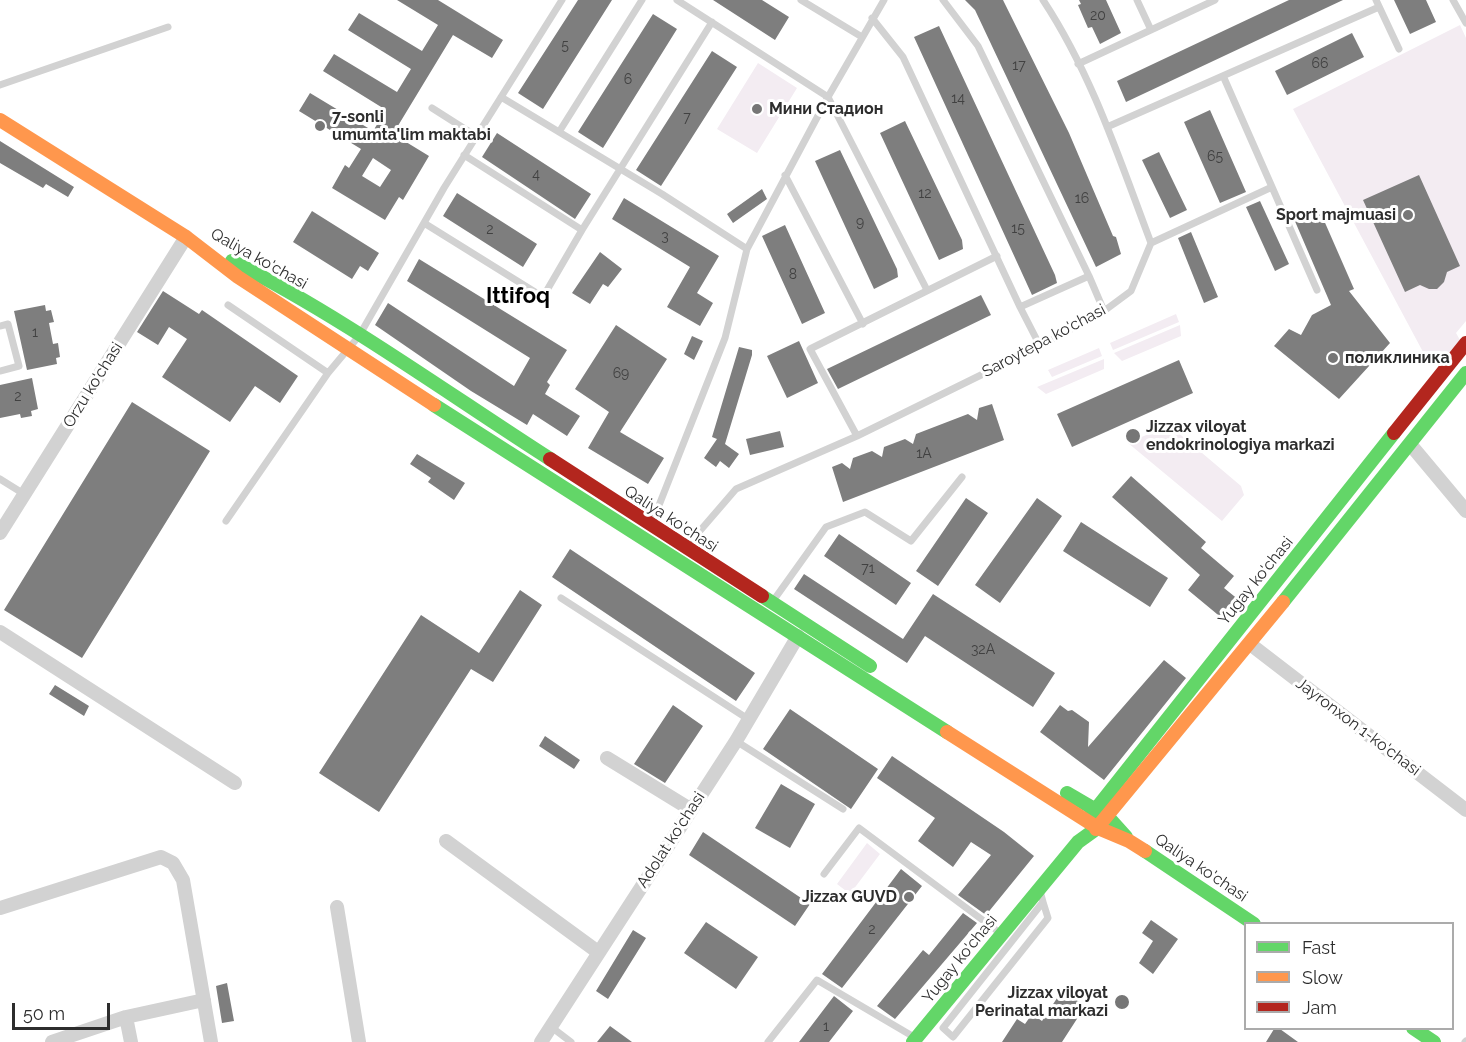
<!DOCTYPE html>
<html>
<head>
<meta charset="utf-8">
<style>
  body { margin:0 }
  #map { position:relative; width:1466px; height:1042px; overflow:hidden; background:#fff; font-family:Raleway,sans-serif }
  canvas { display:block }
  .legend { position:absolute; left:1244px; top:922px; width:210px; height:108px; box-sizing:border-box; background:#fff; border:2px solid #ababab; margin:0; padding:8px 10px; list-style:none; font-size:18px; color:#2d2d2d }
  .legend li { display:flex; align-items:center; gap:12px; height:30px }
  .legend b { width:30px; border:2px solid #ababab }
  .scale { position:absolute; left:12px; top:1003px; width:98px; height:27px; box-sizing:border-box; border:3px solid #2d2d2d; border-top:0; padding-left:8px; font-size:18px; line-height:21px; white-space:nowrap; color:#2d2d2d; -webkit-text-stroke:4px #fff; paint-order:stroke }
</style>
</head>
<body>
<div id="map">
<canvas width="1466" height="1042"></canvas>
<ul class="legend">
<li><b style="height:8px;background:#63d668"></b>Fast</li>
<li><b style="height:8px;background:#ff974d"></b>Slow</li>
<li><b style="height:8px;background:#b3261e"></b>Jam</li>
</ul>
<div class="scale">50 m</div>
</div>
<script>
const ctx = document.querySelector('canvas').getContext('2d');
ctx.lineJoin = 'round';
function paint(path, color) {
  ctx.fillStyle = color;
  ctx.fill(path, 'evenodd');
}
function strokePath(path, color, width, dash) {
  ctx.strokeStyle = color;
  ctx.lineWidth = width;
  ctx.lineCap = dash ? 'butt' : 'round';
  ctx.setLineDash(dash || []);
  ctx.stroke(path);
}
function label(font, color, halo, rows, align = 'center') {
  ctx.font = font + ' Raleway,sans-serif';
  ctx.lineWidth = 6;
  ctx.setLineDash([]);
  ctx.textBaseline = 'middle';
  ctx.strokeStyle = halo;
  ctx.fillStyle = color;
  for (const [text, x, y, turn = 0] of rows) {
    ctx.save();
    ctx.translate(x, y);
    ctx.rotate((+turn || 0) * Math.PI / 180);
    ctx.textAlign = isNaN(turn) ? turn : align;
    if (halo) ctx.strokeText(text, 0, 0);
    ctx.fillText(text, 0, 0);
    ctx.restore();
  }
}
paint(new Path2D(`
  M1460,25L1466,38V321L1456,333L1460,340L1442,363L1438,355L1430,365L1293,109Z
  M758,63L797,88L757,153L717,129Z
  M1176,314L1179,322L1113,350L1110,343Z
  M1180,325L1181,336L1122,361L1114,353Z
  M1099,348L1102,356L1052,377L1048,370Z
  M1104,359V369L1046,394L1037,387Z
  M1169,425L1241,486L1244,495L1222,521L1128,443Z
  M867,843L880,854L850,894L837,884Z`), '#f3ecf2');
paint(new Path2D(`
  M397,0H438L503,40L492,58L453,35L393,134L429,156L403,200L399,197L385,220L332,188L345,165L349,168L361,149L299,111L310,93L373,131L386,110L323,71L334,54L397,92L411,69L348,30L359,13L422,51L438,25ZM373,158L391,170L380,187L362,176Z
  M578,0H612L543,109L518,93Z
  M713,0H762L789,17L775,40Z
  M965,0H1003L1069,133L1113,236L1116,237L1121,254L1096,267L975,10Z
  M1079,0H1106L1121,33L1100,44L1092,27L1088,28L1078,5L1081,4Z
  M1289,0H1343L1126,102L1117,81Z
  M1394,0H1426L1436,22L1410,34Z
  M653,14L677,29L603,148L578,132Z
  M939,26L1055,275L1057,283L1032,295L914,37Z
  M1352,33L1364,57L1287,95L1275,71Z
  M712,51L737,67L661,186L636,170Z
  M1210,110L1246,192L1220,203L1184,122Z
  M905,121L962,240L963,249L939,260L880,133Z
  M497,133L591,194L575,219L482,157Z
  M0,141L74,187L68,197L46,184L43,188L0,163Z
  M840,150L897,269L898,277L874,289L815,161Z
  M1159,152L1187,210L1170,218L1142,160Z
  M1419,175L1460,266L1447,272L1444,282L1437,289H1429L1420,285L1405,292L1363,200Z
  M762,189L767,199L733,223L727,214Z
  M457,193L537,244L523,267L443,216Z
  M624,198L719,256L697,293L713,303L700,326L667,307L690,267L612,219Z
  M1260,201L1289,264L1275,271L1246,207Z
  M1319,209L1354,289L1349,291L1390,343L1339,399L1274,346L1289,329L1301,335L1312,315L1331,305L1294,219Z
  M312,211L379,253L368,271L360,266L352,279L293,242Z
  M785,225L825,313L802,324L762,236Z
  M1191,232L1218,297L1204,303L1178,238Z
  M600,252L622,269L608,287L603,284L590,304L572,293Z
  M419,259L567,350L547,382L550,385L545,394L580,416L567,436L533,414L527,425L471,391L375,325L388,303L514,386L530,358L407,281Z
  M163,291L199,314L202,310L298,376L280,403L255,386L230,422L162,377L187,339L169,327L158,345L137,332Z
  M981,295L991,315L838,389L827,369Z
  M45,305L46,311L51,310L54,322L49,323L53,344L58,343L60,357L56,358L57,364L27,370L14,311Z
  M616,325L667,359L620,432L664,458L648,484L588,448L609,412L575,389Z
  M692,336L703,341L694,360L684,354Z
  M799,341L818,383L787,398L767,356Z
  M739,347L752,350V355L725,444L739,454L729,468L720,461L716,467L704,458L717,439L712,437Z
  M1179,360L1193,393L1072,447L1057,414Z
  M32,378L38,409L31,411L32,416L21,418L20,414L0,418V385Z
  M132,402L210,451L82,658L4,610Z
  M992,404L1004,440L843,502L832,467L842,463L850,469L853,458L872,451L882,457L884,447L905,439L913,444L916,434L968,414L977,420L979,408Z
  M780,431L784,447L750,455L746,439Z
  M417,454L465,483L454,500L428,482L431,478L410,464Z
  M1131,476L1206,542L1201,548L1234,576L1224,588L1239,600L1223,619L1188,590L1200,575L1112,497Z
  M966,498L988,513L938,586L916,571Z
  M1037,498L1062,516L1000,603L975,585Z
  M1081,522L1168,578L1150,607L1063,551Z
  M839,534L911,583L896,605L824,556Z
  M570,549L755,673L736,701L552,577Z
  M804,574L903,639L933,594L1055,673L1033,707L925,636L907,663L794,589Z
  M520,590L542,605L493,682L471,669L379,812L319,773L421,615L479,653Z
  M1164,660L1186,678L1104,780L1040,732L1060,705L1068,711L1072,710L1089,722L1088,747Z
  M55,685L89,706L84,716L49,694Z
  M673,705L703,726L665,783L634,764Z
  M790,709L878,769L851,809L763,749Z
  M545,736L580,760L574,769L539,746Z
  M892,756L1004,832L1034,856L986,915L958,895L991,855L971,842L953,867L918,841L935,818L877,778Z
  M781,784L815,804L790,848L755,828Z
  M703,832L810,904L795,926L689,855Z
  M901,869L922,886L842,988L822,974Z
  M963,913L977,923L895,1019L877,1006L923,950L929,955Z
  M1151,920L1178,939L1153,974L1139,963L1153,941L1142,933Z
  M706,922L758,957L736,989L684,953Z
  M633,930L646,938L608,999L596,991Z
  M227,983L234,1021L222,1023L216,986Z
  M1063,989L1086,1005L1062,1042H1002L1017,1019L1025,1024L1032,1014L1042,1021Z
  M834,996L853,1011L829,1042H799Z
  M610,1026L632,1042H597Z
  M1274,1029H1280L1298,1042H1266Z`), '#7e7e7e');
strokePath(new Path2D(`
  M677,0L828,97L747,249
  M801,0L862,37
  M884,0L828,97L927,290
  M1137,0L1151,30
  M1376,0L1399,49
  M1453,0L1466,23
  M872,18L903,57L1020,307L1089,276L978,46L943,0
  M1078,64L1215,0
  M0,85L168,27
  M501,97L662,194L747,249L725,338L652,523
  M432,108L476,136
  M1107,127L1379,7
  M559,132L642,0
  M464,155L582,230L712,22
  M785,175L863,324
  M1272,187L1317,290
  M424,223L543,297L582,230
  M1151,243L1272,187L1224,78
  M1089,276L1104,311
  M228,305L328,373
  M1020,307L1040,346
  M0,326L8,324L19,366L0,371
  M857,436L810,349L997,256
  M0,479L24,494
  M226,521L328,373L359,336L444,188L562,0
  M686,547L736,489L857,436L1040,346L1104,311L1131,291L1151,243C1120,161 1092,74 1043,0
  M561,598L748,719
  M773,601L826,527L865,512L911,541L962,477
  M736,741L843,809
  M824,874L859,828L1000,933
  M1040,891L1043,902L943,1028L953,1037L1048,918L1043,902
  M550,1026L571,1042
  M768,1042L817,980L914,1037
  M1465,1042L1466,1041`), '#d2d2d2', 7);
strokePath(new Path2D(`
  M1410,444L1466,511
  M0,533L186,237
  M0,632L235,783
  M1250,644L1466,810
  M607,758L690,809
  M446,841L598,952
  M337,907L359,1042
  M0,908L161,857L173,863L183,880L211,1042
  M126,1017L131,1042
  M52,1042L126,1017L204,1000
  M541,1042L736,741L798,636`), '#d2d2d2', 14);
strokePath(new Path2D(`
  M232,261C341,316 447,393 550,459
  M434,405L947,732
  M762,596L870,666
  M1283,602L1466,373
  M1067,793L1108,817L1126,837
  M1088,819L1394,433
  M1145,851L1254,924
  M1413,1028L1434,1042
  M913,1042L1078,842L1096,829`), '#63d668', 14);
strokePath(new Path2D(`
  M0,120L186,237L238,277L434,405
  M947,732L1098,828L1129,841L1145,851
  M1096,829L1283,602`), '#ff974d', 14);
strokePath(new Path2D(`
  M1394,433L1466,343
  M550,459L762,596`), '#b3261e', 14);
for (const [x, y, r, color] of [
  [757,109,6,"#767676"],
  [320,126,6,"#767676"],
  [1408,215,6,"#767676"],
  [1333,358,6,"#767676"],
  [1133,436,8,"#767676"],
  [909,897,6,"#767676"],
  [1122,1002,8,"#767676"]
]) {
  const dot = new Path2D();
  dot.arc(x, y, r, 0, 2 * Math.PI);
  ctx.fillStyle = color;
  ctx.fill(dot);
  strokePath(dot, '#fff', 2);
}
label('14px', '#414141', null, [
  ["20",1098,16],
  ["5",565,46],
  ["66",1320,64],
  ["17",1019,66],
  ["6",628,80],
  ["14",958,99],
  ["7",687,118],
  ["65",1215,157],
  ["4",536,175],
  ["12",925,194],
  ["16",1082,199],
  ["9",860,223],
  ["15",1018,229],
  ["2",490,230],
  ["3",665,237],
  ["8",793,275],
  ["1",35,333],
  ["69",621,374],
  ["2",18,397],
  ["1А",924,454],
  ["71",868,569],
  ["32А",983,650],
  ["2",872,930],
  ["1",826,1027]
]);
label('bold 16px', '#2d2d2d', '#fff', [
  ["Мини Стадион",769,109],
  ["7-sonli",332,117],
  ["umumta'lim maktabi",332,135],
  ["Sport majmuasi",1396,215,"right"],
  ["поликлиника",1345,358],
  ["Jizzax viloyat",1146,427],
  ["endokrinologiya markazi",1146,445],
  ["Jizzax GUVD",897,897,"right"],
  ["Jizzax viloyat",1108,993,"right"],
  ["Perinatal markazi",1108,1011,"right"]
], 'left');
label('16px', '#2d2d2d', '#fff', [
  ["Qaliya ko'chasi",259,259,29],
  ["Saroytepa ko'chasi",1044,341,-28],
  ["Orzu ko'chasi",93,385,-58],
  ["Qaliya ko'chasi",671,519,33],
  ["Yugay ko'chasi",1256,581,-51],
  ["Jayronxon 1-ko'chasi",1358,727,37],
  ["Adolat ko'chasi",671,840,-57],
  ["Qaliya ko'chasi",1201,868,34],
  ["Yugay ko'chasi",960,959,-51]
]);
label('bold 22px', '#000', '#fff', [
  ["Ittifoq",518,296]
]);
</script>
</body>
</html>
